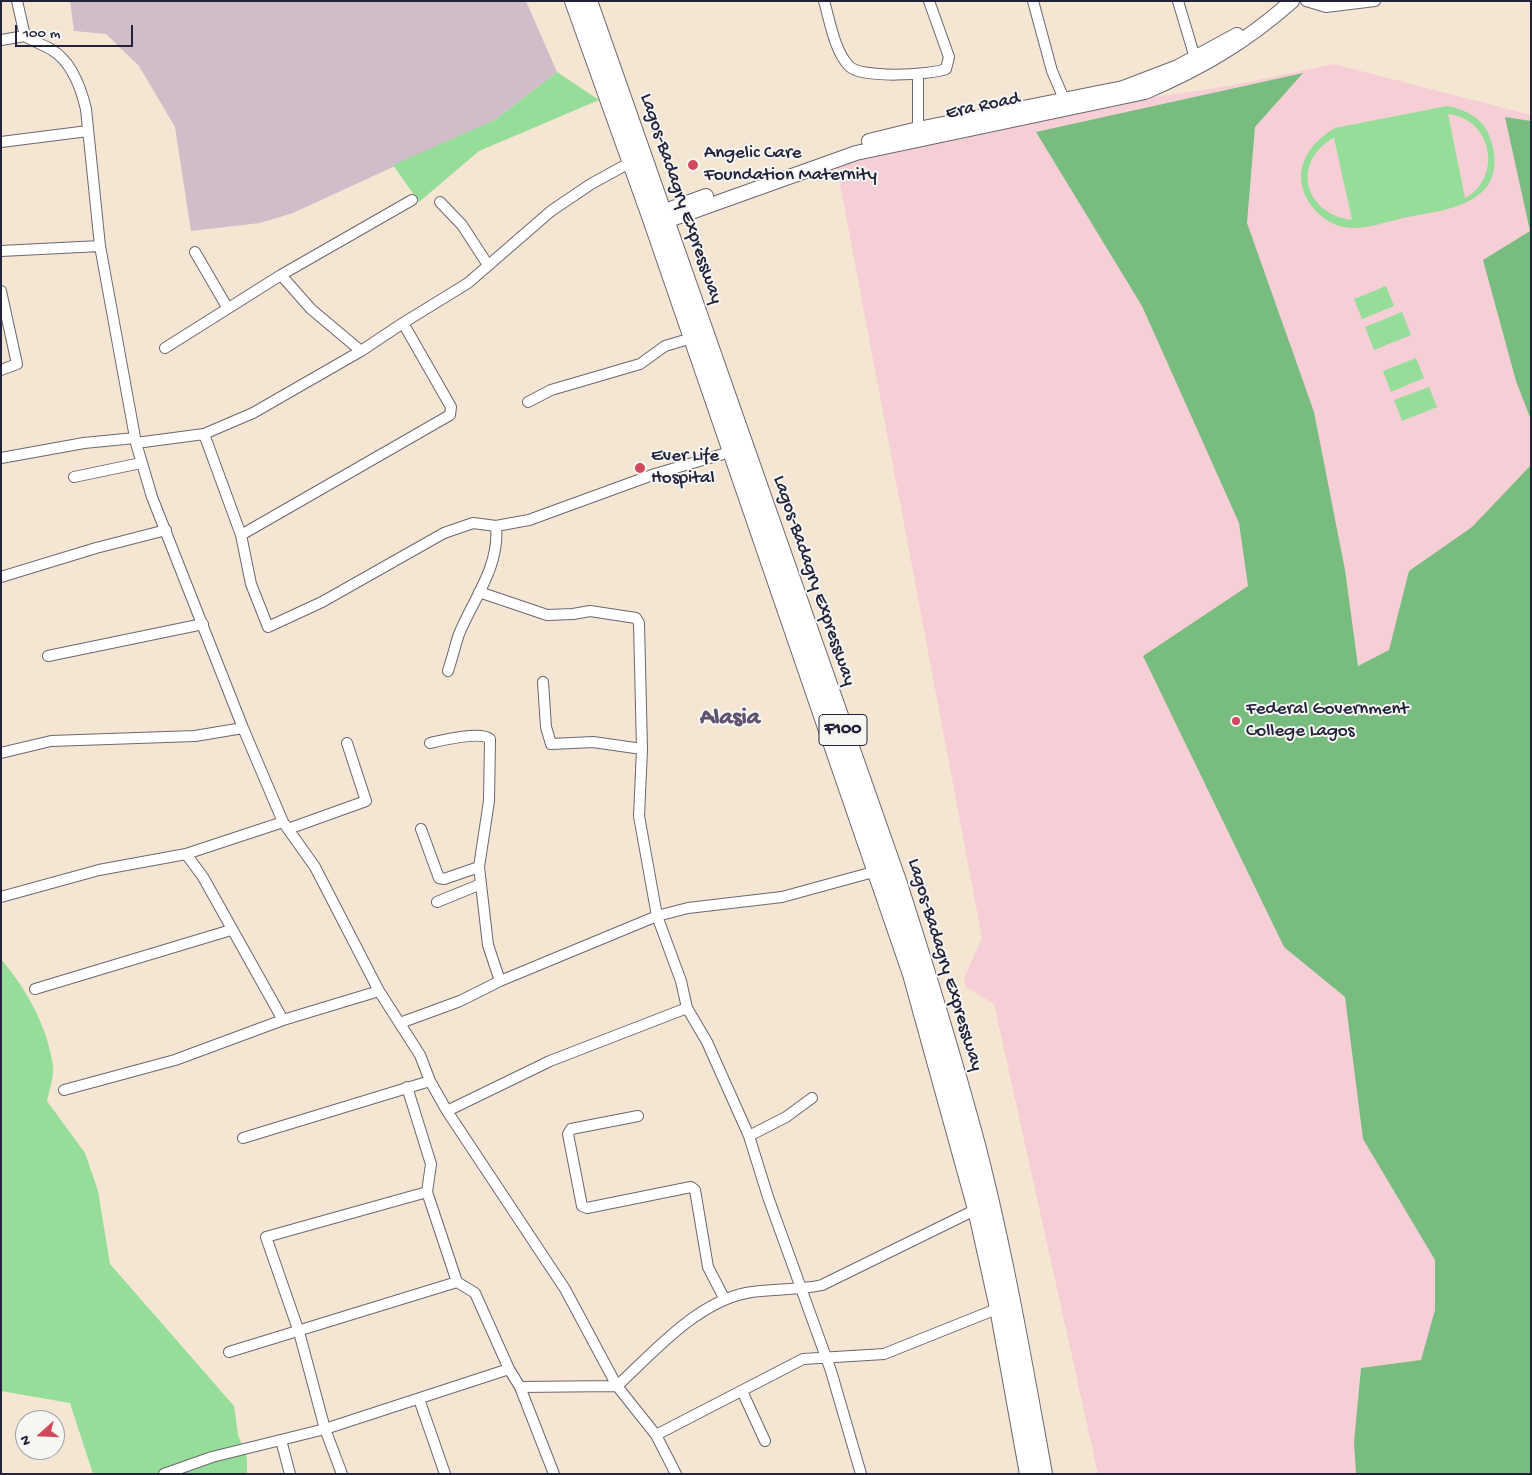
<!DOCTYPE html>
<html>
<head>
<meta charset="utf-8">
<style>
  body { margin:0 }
  #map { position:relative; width:1532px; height:1475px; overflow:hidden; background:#f4e6d3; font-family:"Gochi Hand",sans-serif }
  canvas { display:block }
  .frame { position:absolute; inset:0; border:2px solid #22223b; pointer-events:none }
  .north { position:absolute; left:15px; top:1410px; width:50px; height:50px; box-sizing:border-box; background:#f6f6f2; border:1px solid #a1a1a9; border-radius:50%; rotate:250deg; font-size:14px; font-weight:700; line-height:20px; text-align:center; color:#22223b }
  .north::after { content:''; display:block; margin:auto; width:18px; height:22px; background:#d1495b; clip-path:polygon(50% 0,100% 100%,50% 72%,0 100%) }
  .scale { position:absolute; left:15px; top:25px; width:118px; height:22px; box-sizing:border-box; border:2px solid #22223b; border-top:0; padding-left:6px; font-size:15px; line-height:18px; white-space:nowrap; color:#22223b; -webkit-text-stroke:4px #f6f6f2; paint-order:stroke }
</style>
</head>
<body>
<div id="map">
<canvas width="1532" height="1475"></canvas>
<div class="frame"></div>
<div class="north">N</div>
<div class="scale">100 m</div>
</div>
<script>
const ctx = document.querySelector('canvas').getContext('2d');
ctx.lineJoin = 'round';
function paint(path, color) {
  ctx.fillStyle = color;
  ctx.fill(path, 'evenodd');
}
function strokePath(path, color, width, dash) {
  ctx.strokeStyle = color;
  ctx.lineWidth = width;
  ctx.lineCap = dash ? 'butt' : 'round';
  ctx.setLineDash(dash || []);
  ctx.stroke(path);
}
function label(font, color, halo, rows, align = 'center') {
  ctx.font = font + ' "Gochi Hand",sans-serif';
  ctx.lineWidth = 4;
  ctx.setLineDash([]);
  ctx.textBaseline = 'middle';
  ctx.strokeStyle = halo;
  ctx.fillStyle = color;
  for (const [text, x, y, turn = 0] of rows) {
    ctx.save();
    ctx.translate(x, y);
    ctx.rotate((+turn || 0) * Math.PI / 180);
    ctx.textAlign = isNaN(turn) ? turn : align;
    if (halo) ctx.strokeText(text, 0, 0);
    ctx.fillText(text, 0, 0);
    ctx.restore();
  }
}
paint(new Path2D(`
  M1334,64L1531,115V1474H1098L994,1004L966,987L964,978L982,938L836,163L1140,99L1229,86Z`), '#f6cfd6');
paint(new Path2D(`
  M70,1H526L557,72L495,120L293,213L260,223L191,231L175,127L139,66L106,34L74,31Z`), '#d1bdc9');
paint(new Path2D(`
  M557,72L599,100L479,151L419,202L393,165L495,120Z
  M1447,106C1472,111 1488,122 1493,148C1505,206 1443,210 1403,218C1385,222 1362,231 1344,227C1317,222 1294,191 1303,164C1308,148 1320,137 1335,128ZM1448,114C1491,118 1504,177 1465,198ZM1333,138H1334L1352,220C1304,214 1291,163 1333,138Z
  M1386,286L1394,306L1362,319L1354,299Z
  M1402,312L1411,335L1374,350L1365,327Z
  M1416,358L1424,378L1391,392L1383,371Z
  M1429,387L1437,407L1402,421L1394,400Z
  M1,959C27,990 48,1027 53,1067C54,1077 49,1091 47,1101L85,1153L98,1191L110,1264L234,1406L238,1435L247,1458V1474H93L70,1403L1,1391Z`), '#95dd98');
paint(new Path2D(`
  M1303,73L1255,127L1247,223L1314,412L1345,570L1358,666L1389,650L1409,571L1472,527L1531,465V1474H1356L1354,1442L1361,1368L1421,1360L1435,1310V1260L1363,1139L1345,997L1284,947L1143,656L1248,586L1239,523L1142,306L1036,132Z
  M1505,117L1531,121V420L1516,381L1483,260L1530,231Z`), '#78bc80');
const street = new Path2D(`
  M17,1L25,36C34,42 44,45 52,50C72,62 81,88 86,109L100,246L136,443L152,497L243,728L283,822L315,867L379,991L420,1055L430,1081L447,1111L565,1289L617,1386L656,1435L676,1474
  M824,1C830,21 834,50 849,66C861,79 930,75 946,69L949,57L929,1
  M1033,1L1052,71L1064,99
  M1178,1L1195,58
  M1306,1L1326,7L1375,1
  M1,40L25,36
  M918,129V75
  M1,142L88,131
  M440,202L462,225L488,265
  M1,251L100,246
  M195,252L227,307
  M281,275L311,309L361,351
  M1,291L17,364L1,370
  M165,348L281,275L412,200
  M528,402L551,390L640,364L665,346L692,338
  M204,434L241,535L251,584L268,627L322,602L444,533L473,523L496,526L529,520L655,474L730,452
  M136,443L204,434L253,413L361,351L403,323L468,283L551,211L591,184L631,162
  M1,458L84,443L135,438
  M74,477L141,463
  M241,535L450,415L451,407L403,323
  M1,577L96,548L166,530
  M479,592L547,615L573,614L590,611L636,618L639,623L642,749L639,816L657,916L681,981L687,1008L707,1042L749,1136L768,1197L831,1371L861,1474
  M48,656L203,624
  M448,671C452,659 455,646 459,634C474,598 500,566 496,526
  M543,682L546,727L551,744L593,742L642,749
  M430,743C443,740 480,731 490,739L489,801L479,867L488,945L500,981
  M1,753L51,741L195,736L243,728
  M288,829L366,801L347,743
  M421,829L439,878L444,879L479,867
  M186,854L203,877L283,1020
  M1,897L99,870L186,854L283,822
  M437,902L481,884
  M35,989L231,930
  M400,1023L460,1001L500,981L657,916L688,908L782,897L877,871
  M407,1087L431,1164L427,1192L457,1282L475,1293L509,1369L520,1387L554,1474
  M64,1090L175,1060L283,1020L379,991
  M447,1111L550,1061L687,1008
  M638,1116L571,1129L568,1134L582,1206L587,1208L691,1187L695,1190L708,1267L724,1298
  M749,1136L786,1117L812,1098
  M243,1138L430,1081
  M229,1352L457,1282
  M520,1387L617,1386C653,1353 696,1303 746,1293C771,1288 797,1291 822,1285L977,1209
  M742,1391L765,1441
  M419,1399L445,1474
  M656,1435L803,1359L884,1354L999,1308
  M281,1440L290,1474
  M164,1474L212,1457L325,1429L509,1369
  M342,1474L325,1429L299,1332L266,1237L427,1192`);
const secondary = new Path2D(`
  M869,141L918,129L1123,88L1178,67L1237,35
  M662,212L706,196
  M666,221L856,153L1145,92C1201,68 1246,42 1292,1`);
const highway = new Path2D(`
  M574,1L652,219L912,974L977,1209L999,1308L1029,1474
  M588,1L897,881C925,968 952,1056 976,1145C1004,1253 1023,1364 1043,1474`);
strokePath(street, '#6c6770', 12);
strokePath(secondary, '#6c6770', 16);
strokePath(highway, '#6c6770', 20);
strokePath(street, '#fff', 10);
strokePath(secondary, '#fff', 14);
strokePath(highway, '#fff', 18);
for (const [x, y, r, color] of [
  [693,165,6,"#d1495b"],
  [640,468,6,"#d1495b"],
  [1236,721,5,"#d1495b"]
]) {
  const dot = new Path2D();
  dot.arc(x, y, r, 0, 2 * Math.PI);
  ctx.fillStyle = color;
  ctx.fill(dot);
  strokePath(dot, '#f6f6f2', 2);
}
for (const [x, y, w] of [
  [843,730,48]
]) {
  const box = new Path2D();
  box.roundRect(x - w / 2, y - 15.5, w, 31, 4);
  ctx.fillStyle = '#f6f6f2';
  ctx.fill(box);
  strokePath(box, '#22223b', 1);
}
label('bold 18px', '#22223b', null, [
  ["F100",843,730]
]);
label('19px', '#22223b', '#f6f6f2', [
  ["Era Road",983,107,-12],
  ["Lagos-Badagry Expressway",680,199,71],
  ["Lagos-Badagry Expressway",813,581,71],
  ["Lagos-Badagry Expressway",944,965,73]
]);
label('19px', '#22223b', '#f6f6f2', [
  ["Angelic Care",704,154],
  ["Foundation Maternity",704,176],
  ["Ever Life",651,457],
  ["Hospital",651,479],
  ["Federal Government",1246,710],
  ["College Lagos",1246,732]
], 'left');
label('bold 24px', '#615170', '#f6f6f2', [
  ["Alasia",730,719]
]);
</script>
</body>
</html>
